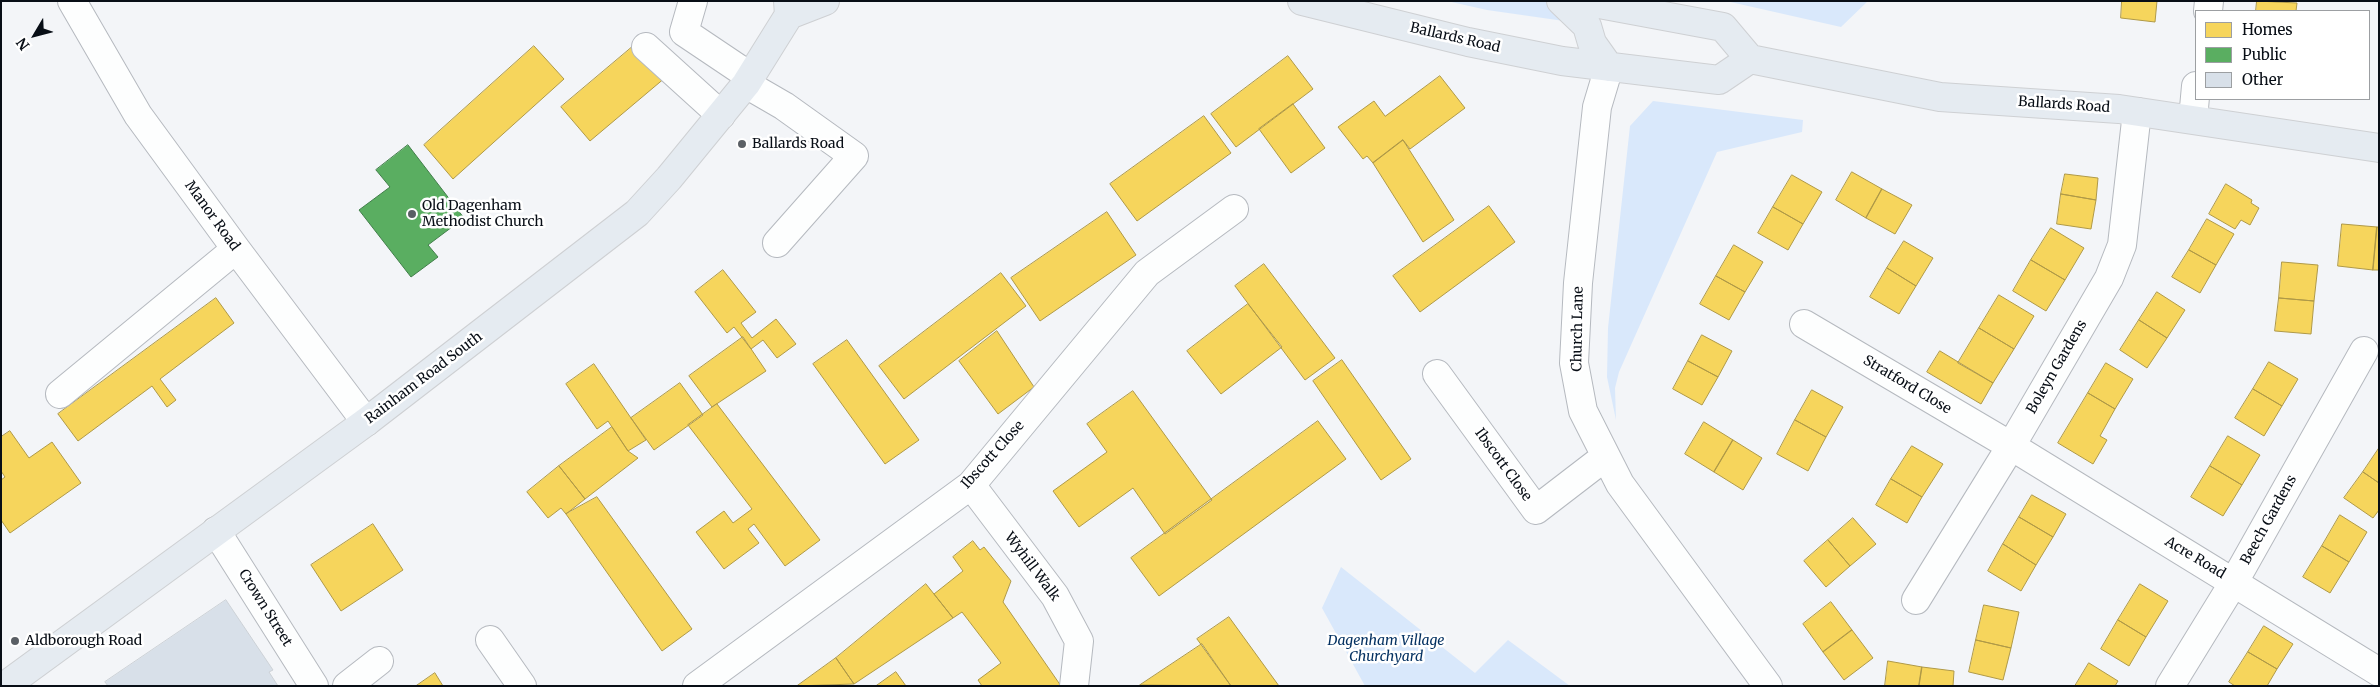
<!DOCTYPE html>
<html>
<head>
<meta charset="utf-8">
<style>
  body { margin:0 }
  #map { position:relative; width:2380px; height:687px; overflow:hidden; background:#f3f5f8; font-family:Merriweather,serif }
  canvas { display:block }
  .frame { position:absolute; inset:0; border:2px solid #080e16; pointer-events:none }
  .legend { position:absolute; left:2195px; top:10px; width:175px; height:90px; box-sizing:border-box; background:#fff; border:1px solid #9c9fa2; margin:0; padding:6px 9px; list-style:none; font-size:15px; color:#080e16 }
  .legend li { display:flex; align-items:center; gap:10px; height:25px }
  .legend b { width:25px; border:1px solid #9c9fa2 }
  .north { position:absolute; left:10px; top:10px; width:50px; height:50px; -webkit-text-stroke:4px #fff; paint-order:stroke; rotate:233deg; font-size:14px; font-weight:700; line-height:20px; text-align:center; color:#080e16 }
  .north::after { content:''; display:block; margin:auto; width:18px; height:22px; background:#080e16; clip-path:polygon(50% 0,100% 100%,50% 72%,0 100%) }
</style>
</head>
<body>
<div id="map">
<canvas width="2380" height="687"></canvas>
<div class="frame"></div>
<ul class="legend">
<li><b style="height:14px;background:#f6d55c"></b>Homes</li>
<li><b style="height:14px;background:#5aae61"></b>Public</li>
<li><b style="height:14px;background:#d8e0e9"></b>Other</li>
</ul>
<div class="north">N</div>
</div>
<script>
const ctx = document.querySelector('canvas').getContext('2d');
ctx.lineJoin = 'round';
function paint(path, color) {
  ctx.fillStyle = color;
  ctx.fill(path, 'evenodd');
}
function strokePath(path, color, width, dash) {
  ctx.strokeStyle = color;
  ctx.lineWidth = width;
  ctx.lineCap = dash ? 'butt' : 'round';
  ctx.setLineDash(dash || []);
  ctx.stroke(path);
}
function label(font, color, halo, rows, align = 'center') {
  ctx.font = font + ' Merriweather,serif';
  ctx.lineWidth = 5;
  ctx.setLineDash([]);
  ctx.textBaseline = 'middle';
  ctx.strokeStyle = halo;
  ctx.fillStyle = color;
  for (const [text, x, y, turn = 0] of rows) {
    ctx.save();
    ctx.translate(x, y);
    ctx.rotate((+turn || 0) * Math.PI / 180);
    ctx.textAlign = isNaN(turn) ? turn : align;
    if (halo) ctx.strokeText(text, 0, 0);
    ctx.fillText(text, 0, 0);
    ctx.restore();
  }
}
paint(new Path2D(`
  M1447,1H1562L1599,26L1487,10Z
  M1726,1H1868L1841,27Z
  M1653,101L1803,120L1802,132L1717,152L1619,372L1615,388L1616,420L1607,377L1608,328L1630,126Z
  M1341,567L1475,673L1508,640L1570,686H1365L1322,608Z`), '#d9e8fb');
const homes = new Path2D(`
  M2122,1H2157L2155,22L2121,18Z
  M2257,1L2297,3L2296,11H2256Z
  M637,43L666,77L590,141L561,107Z
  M534,46L564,79L453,179L424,145Z
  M1288,56L1313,89L1236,147L1211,114Z
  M1440,76L1465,108L1410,149L1403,140L1373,163L1367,156L1363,159L1338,127L1374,101L1385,116Z
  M1293,104L1325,148L1291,173L1259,129Z
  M1204,116L1231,153L1137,221L1110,184Z
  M1403,140L1454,220L1423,242L1373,163Z
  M1852,172L1882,189L1866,218L1836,200Z
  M2065,174L2098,178L2096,200L2061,194Z
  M1792,175L1822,192L1803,224L1773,207Z
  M2226,184L2252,200L2251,203L2259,208L2250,225L2241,220L2235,229L2209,214Z
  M1882,189L1912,205L1895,234L1866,218Z
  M2061,194L2096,200L2091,229L2057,224Z
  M1489,206L1515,242L1420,312L1393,276Z
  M1773,207L1803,224L1788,250L1758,233Z
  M1107,212L1136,255L1040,321L1011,278Z
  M2207,219L2234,234L2216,265L2189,250Z
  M2342,224L2377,227L2373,270L2338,266Z
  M2377,227H2379V270H2373Z
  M2051,228L2084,248L2065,280L2031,260Z
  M1904,241L1933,258L1916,286L1887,268Z
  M1734,245L1763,262L1745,292L1716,276Z
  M2189,250L2216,265L2200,293L2172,277Z
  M2031,260L2065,280L2046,311L2013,291Z
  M2282,262L2318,265L2314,301L2279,298Z
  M1264,264L1335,358L1305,380L1235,286Z
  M1887,268L1916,286L1899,314L1870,297Z
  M723,270L756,312L741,323L752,338L776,319L796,344L777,358L763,340L751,349L734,327L727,333L695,292Z
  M1001,273L1026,306L904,399L879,366Z
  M1716,276L1745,292L1729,320L1700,304Z
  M2157,292L2185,310L2167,338L2139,320Z
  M1999,295L2034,316L2014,349L1979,328Z
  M216,298L234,323L160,379L176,400L167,407L152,386L78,441L58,414Z
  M2279,298L2314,301L2311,334L2275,331Z
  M1248,304L1282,347L1221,394L1187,351Z
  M2139,320L2167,338L2147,368L2120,350Z
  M1979,328L2014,349L1993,383L1958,363Z
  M997,331L1034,387L998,414L959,361Z
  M1702,335L1732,351L1718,377L1688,361Z
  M743,337L766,371L712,407L689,376Z
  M847,340L919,440L885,464L813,364Z
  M1940,351L1993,383L1981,404L1927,372Z
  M1342,360L1411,459L1381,480L1313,381Z
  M1688,361L1718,377L1702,405L1673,389Z
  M2269,362L2298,379L2282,406L2253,389Z
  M2106,363L2133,379L2115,409L2088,393Z
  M594,364L646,440L628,451L608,421L597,429L566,384Z
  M680,383L703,415L654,450L631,418Z
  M2253,389L2282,406L2264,436L2235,418Z
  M1812,390L1843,407L1826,437L1795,420Z
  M1133,391L1212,500L1165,534L1133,488L1079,527L1053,491L1107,452L1087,424Z
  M2088,393L2115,409L2100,436L2107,440L2093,464L2058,443Z
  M717,404L820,540L785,566L754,524L748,529L759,543L724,569L696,532L724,511L733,523L752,509L688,425Z
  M1795,420L1826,437L1808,471L1777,454Z
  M1318,421L1346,459L1159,596L1131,558Z
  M1704,422L1733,440L1714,472L1685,454Z
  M612,427L628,451L638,458L585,499L559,466Z
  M10,431L29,458L52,442L81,483L10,533L1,520V480L5,477L1,471V437Z
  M2228,436L2260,455L2242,485L2210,466Z
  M1733,440L1762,458L1743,490L1714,472Z
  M1912,446L1943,464L1922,497L1891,479Z
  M2379,448V483L2363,472Z
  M559,466L585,499L566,514L561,508L548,518L527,492Z
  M2210,466L2242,485L2223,516L2191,497Z
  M2363,472L2379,483V510L2373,518L2344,498Z
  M1891,479L1922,497L1907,523L1876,505Z
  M2032,495L2066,514L2053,537L2019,517Z
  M597,497L692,629L662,651L566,514Z
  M2340,515L2367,532L2349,562L2322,546Z
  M2019,517L2053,537L2036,565L2003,544Z
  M1853,518L1876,544L1850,566L1828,540Z
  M373,524L403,570L341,611L311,565Z
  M1828,540L1850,566L1826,587L1804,561Z
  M973,541L980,550L984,547L1011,581L1003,602L1061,686H982L978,680L1001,663L962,612L953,618L934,594L963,571L953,557Z
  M2003,544L2036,565L2021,591L1988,571Z
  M2322,546L2349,562L2330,593L2303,577Z
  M926,584L953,618L854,684L836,658Z
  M2140,584L2168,601L2146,637L2118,620Z
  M1831,602L1852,630L1823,652L1803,624Z
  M1984,605L2019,612L2011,648L1976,640Z
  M1229,617L1279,686H1231L1197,639Z
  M2118,620L2146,637L2129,666L2101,649Z
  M2264,626L2293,644L2277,669L2248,652Z
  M1852,630L1873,658L1844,680L1823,652Z
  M1976,640L2011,648L2003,680L1969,672Z
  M1202,644L1231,686L1140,685Z
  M2248,652L2277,669L2267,686H2235L2229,682Z
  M836,658L854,684L797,686Z
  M1888,661L1922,667L1919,686H1885Z
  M2089,663L2118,681L2115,686H2075Z
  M1922,667L1954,671L1953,686H1919Z
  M896,672L906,686H876Z
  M435,673L443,686H416Z`);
paint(homes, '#f6d55c');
strokePath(homes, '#af9947', 1);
const public = new Path2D(`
  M408,145L464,218L428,245L438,257L411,277L359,210L390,187L376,170Z`);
paint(public, '#5aae61');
strokePath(public, '#417e4a', 1);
const building = new Path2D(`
  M226,600L273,670L269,672L278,686H108L105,682Z`);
paint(building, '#d8e0e9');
strokePath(building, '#ccd1d6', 1);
const minor = new Path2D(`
  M72,1L138,115L236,249L366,422
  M693,1L684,32L751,77
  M2208,11L2209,1
  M646,47L721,115
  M1609,67L1597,107L1578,283L1574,363L1583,411L1620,484L1768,686
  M746,84L784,106L854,156L777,243
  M2193,119L2196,86
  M1804,324L2011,446L2379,672
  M1437,374L1536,510L1605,457
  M60,394L236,249
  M971,485L1055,596L1079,641L1074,686
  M216,531L314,686
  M1916,600L2011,446L2109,278L2122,245L2137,112
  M490,640L522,686
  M347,686L379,661
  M697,686L971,485L1147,273L1234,209
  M2170,686L2234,582L2364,351`);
const major = new Path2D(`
  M1302,1L1468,42L1562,61L1719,80L1750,59
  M1561,1L1587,26L1592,43L1609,67
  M1583,1L1723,27L1750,59L1940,97L2119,109L2379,148
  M789,15L825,1
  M5,686L366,422L637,213L669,178L746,84L789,15L788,1`);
strokePath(minor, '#b5b9bf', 30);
strokePath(major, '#ced0d3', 30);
strokePath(minor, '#fdfefe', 28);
strokePath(major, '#e5ebf1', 28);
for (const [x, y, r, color] of [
  [742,144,5,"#5a5f65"],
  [412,214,5,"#5a5f65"],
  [15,641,5,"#5a5f65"]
]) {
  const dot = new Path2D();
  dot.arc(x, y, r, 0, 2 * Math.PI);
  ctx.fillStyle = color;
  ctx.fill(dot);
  strokePath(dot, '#fff', 2);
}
label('14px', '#080e16', '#fff', [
  ["Ballards Road",1455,38,13],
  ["Ballards Road",2064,105,4],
  ["Manor Road",212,216,54],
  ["Church Lane",1578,329,-89],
  ["Boleyn Gardens",2057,367,-60],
  ["Rainham Road South",424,378,-37],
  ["Stratford Close",1907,385,31],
  ["Ibscott Close",993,455,-48],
  ["Ibscott Close",1503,465,54],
  ["Beech Gardens",2269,520,-61],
  ["Acre Road",2195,558,31],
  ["Wyhill Walk",1032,567,53],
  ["Crown Street",265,608,58]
]);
label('14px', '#080e16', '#fff', [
  ["Ballards Road",752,144],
  ["Old Dagenham",422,206],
  ["Methodist Church",422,222],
  ["Aldborough Road",25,641]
], 'left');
label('italic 14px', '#043161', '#fff', [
  ["Dagenham Village",1386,641],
  ["Churchyard",1386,657]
]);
</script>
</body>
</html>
